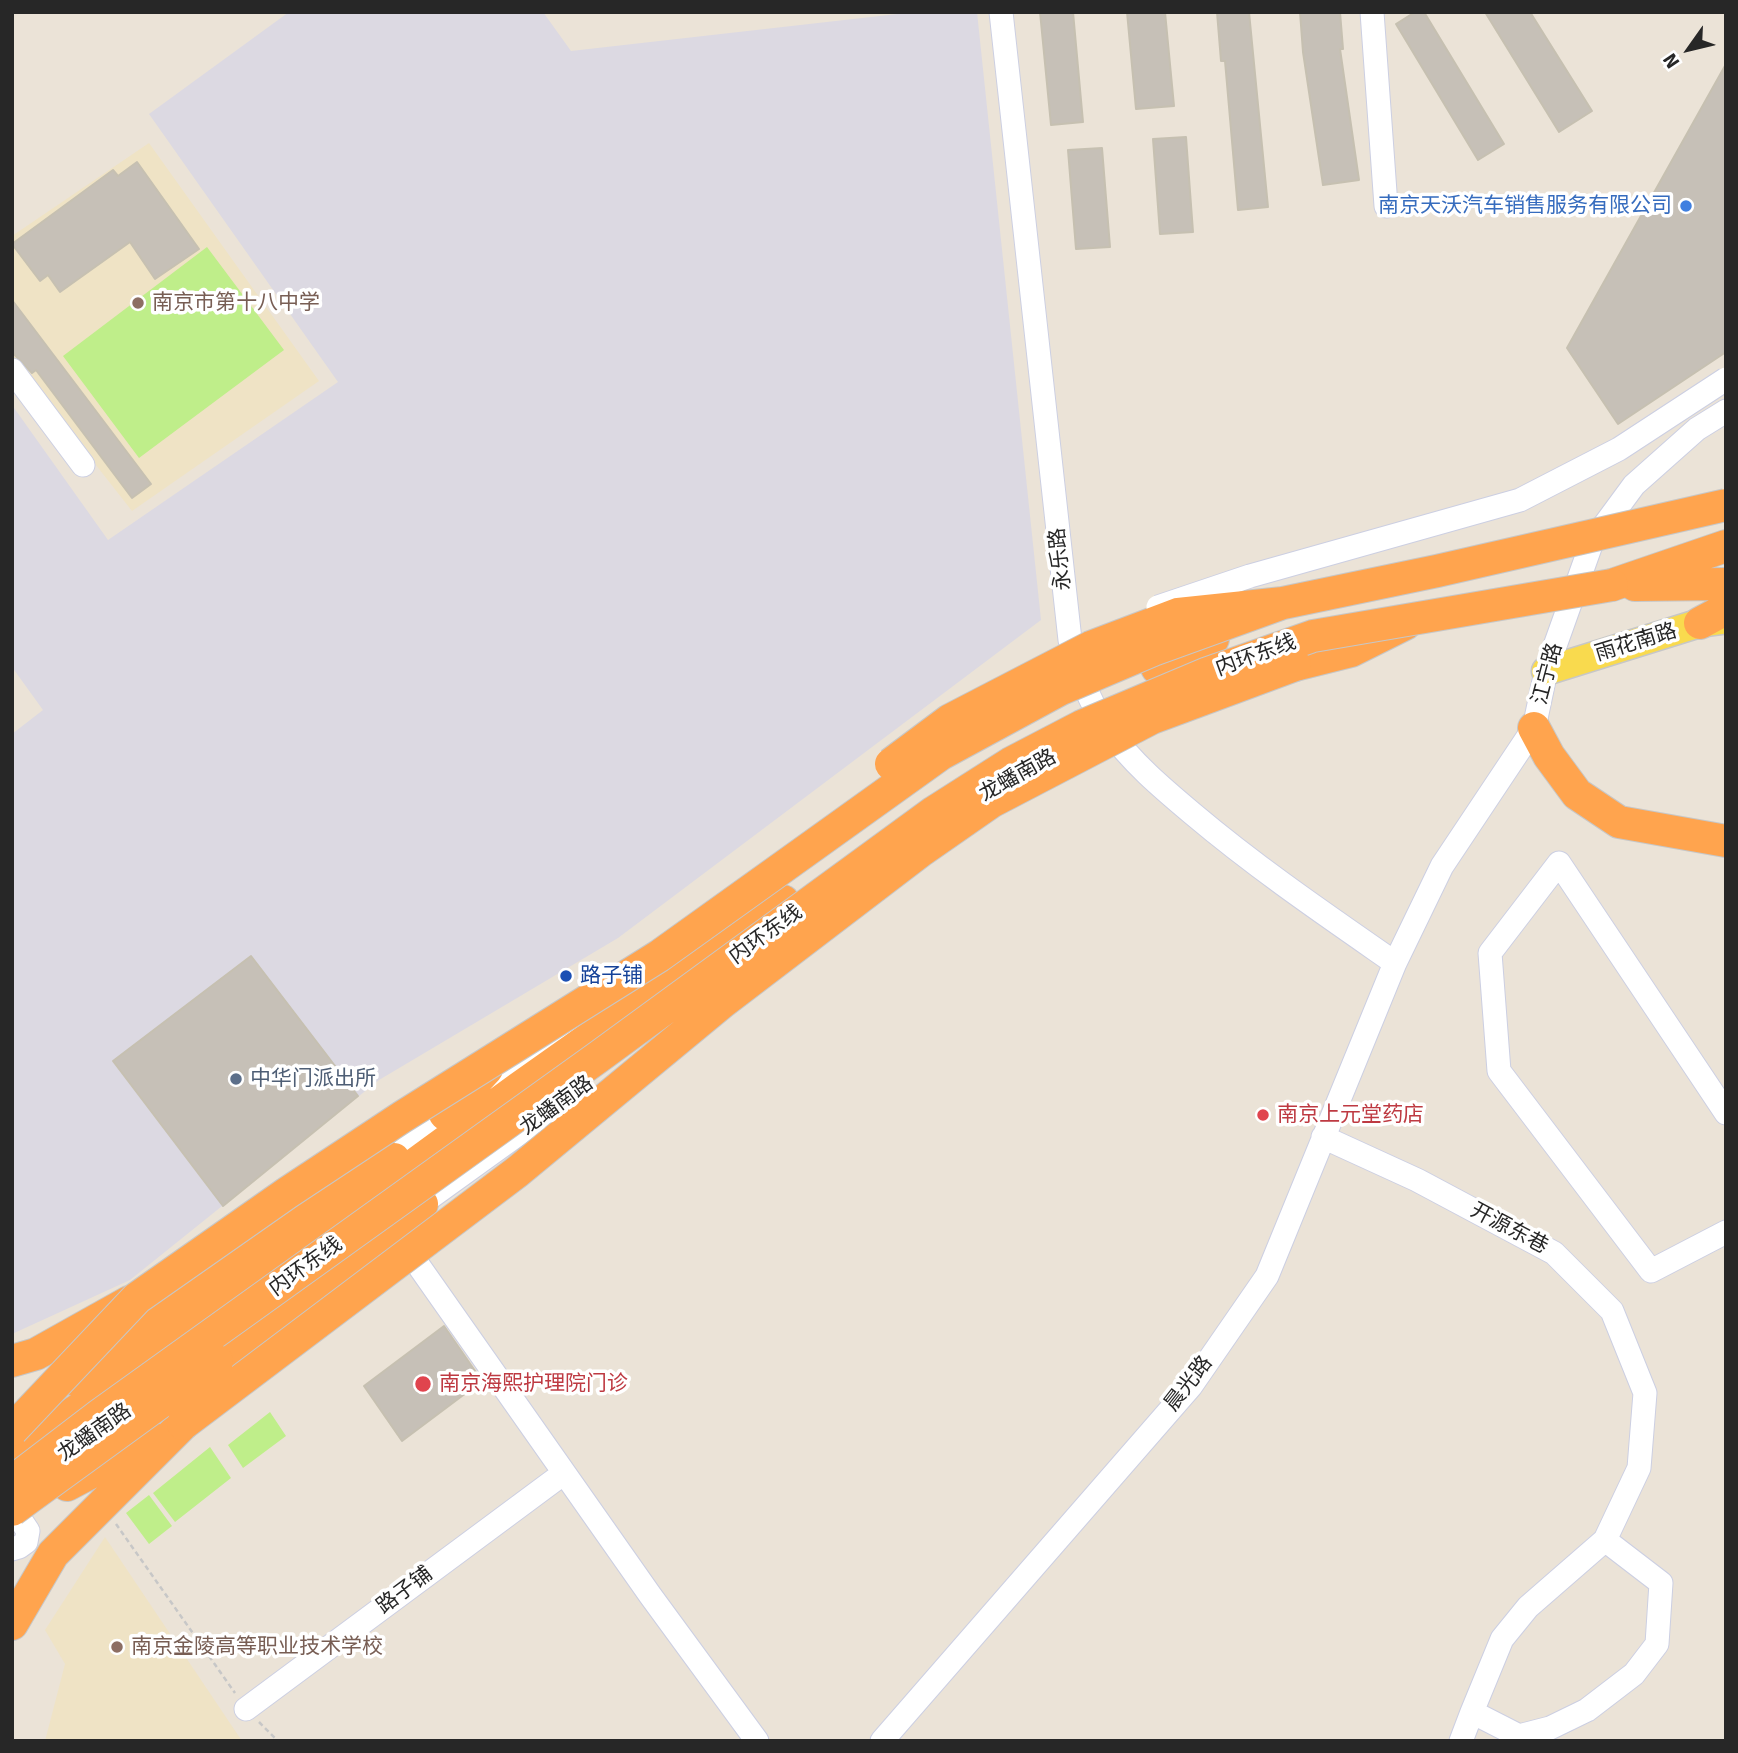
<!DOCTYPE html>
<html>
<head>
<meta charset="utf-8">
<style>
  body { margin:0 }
  #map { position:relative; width:1738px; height:1753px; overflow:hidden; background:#ebe3d7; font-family:Signika,sans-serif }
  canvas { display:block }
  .frame { position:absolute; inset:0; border:14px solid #272727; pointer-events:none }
  .north { position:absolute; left:1654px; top:14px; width:70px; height:70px; -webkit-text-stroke:5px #fff; paint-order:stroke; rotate:236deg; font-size:19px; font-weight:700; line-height:28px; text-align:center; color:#272727 }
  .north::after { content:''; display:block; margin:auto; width:24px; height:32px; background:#272727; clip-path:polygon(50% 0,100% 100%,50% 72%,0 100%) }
</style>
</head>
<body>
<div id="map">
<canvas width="1738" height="1753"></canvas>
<div class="frame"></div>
<div class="north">N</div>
</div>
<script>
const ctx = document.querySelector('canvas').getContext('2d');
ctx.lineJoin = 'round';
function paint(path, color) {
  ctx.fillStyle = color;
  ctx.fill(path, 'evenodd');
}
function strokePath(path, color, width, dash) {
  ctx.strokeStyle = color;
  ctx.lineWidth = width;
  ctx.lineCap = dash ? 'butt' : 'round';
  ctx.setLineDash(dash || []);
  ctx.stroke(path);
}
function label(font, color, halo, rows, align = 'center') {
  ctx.font = font + ' Signika,"Noto Sans SC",sans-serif';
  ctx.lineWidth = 7;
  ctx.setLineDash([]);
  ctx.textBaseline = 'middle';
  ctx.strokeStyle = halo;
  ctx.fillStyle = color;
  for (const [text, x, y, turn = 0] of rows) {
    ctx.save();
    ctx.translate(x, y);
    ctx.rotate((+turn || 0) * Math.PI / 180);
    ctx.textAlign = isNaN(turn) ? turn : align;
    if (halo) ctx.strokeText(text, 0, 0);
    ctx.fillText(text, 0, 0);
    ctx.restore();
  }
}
paint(new Path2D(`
  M289,12H543L571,51L915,12H977L1041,620L618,938L379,1080L130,1280L12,1334V734L43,710L12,667V405L108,540L338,382L149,114Z`), '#dcd9e2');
paint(new Path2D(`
  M149,143L319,381L132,511L92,460L12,370V236Z
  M105,1537L242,1741H45L65,1664L45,1630Z`), '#efe3c5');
paint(new Path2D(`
  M207,247L284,350L139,458L63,356Z
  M270,1412L286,1436L243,1468L228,1445Z
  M210,1447L231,1478L175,1522L153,1493Z
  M149,1495L172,1526L149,1544L126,1513Z`), '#bfee8a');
const building = new Path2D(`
  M1040,12H1073L1083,122L1051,125Z
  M1127,12H1165L1174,106L1136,109Z
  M1217,12H1249L1268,207L1238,210L1225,61H1221Z
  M1300,12H1340L1343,49H1340L1359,180L1323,185L1303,52Z
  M1415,12H1424L1504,144L1478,160L1396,24Z
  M1485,12H1530L1592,111L1559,132Z
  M1726,64V352L1618,424L1567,348Z
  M1186,137L1193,232L1160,234L1153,139Z
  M1102,148L1110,247L1076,249L1068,150Z
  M137,162L199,249L155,279L130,242L60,292L48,275L40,281L12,244L113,170L118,176Z
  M12,300L151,484L132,498L36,370L32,373L12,352Z
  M251,956L358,1096L223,1206L113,1061Z
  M444,1326L482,1381L402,1441L364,1386Z`);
paint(building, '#c6c0b7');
strokePath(building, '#c6c0b1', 2);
const minor = new Path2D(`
  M1001,12L1070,640C1079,671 1088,701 1107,728C1131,762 1162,788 1193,814C1257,868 1326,915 1395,963
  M1372,12L1386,206
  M12,370L83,465
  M1726,1113L1559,863L1490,953L1499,1071L1651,1271L1726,1232
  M1323,1137L1417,1180L1554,1253L1612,1311L1645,1393L1639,1468L1605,1540L1661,1583L1657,1644L1634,1674L1587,1710L1550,1728L1519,1736L1472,1712L1502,1639L1528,1607L1605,1540
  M383,1168L445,1114L620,999
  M410,1212L567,1099
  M402,1242L650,1595L757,1741
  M12,1507L28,1531L26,1542L19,1547L12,1549
  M246,1709L564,1473
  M882,1741L1191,1386L1267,1276L1395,963L1442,866L1534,728L1546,671L1592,542L1634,485L1697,429L1726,411
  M1461,1741L1472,1712`);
const major = new Path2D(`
  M1546,671L1700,623L1722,620`);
const highway = new Path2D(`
  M1612,585L1726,546
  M1635,585L1726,584
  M1700,623L1726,609
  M1295,665L1351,651L1405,624
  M1157,668L1213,639
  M1534,728L1549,756L1577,794L1619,822L1726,841
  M445,1114L487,1069
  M12,1361L36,1354L129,1302
  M217,1361L396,1234L422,1204
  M72,1379L325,1194L394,1159
  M12,1457L146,1361L519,1088L783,901
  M67,1485L154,1439
  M12,1624L53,1554L183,1424`);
strokePath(minor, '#cccfe2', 25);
strokePath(major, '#c7c7c7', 31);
strokePath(highway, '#c7c7c7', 34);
strokePath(new Path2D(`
  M116,1524L235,1693
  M259,1722L278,1741`), '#c7c7c7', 2.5, [5, 3.5]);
strokePath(minor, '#fff', 23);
strokePath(major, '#f9da4e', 28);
strokePath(highway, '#ffa44e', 32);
const minorBridge = new Path2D(`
  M1158,607L1250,576L1520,500L1619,449L1726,379`);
const highwayBridge = new Path2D(`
  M891,764L950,720L1091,647L1178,614L1283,603L1437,571L1726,505
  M183,1424L517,1172L724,1001L922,850L991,802L1152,718L1295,665
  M12,1430L137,1298L287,1193L402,1117L659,956L941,754L1061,689L1153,650L1283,603
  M12,1482L101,1414L597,1058L934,812L1011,763L1082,726L1208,673L1313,636L1612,585
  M12,1510L217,1361`);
strokePath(minorBridge, '#cccfe2', 25, []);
strokePath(highwayBridge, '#c7c7c7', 34, []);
strokePath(minorBridge, '#fff', 23);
strokePath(highwayBridge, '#ffa44e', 32);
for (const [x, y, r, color] of [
  [1686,206,7,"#3f7fe0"],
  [138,303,7,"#8d6e63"],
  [566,976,7,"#1a4fb4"],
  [236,1079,7,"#5c6f8a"],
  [1263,1115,7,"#e0444e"],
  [423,1384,9,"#e0444e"],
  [117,1647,7,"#8d6e63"]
]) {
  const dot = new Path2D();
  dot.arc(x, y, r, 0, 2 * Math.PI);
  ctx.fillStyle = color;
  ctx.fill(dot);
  strokePath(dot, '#fff', 2.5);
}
label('21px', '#366cbe', '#fff', [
  ["南京天沃汽车销售服务有限公司",1672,206]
], 'right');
label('21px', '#785e54', '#fff', [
  ["南京市第十八中学",152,303],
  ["南京金陵高等职业技术学校",131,1647]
], 'left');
label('21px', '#272727', '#fff', [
  ["永乐路",1061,559,-96],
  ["雨花南路",1636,643,-17],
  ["内环东线",1256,656,-20],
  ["江宁路",1548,674,-75],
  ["龙蟠南路",1018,776,-29],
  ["内环东线",766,935,-36],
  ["龙蟠南路",557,1106,-36],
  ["开源东巷",1509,1229,28],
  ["内环东线",306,1267,-36],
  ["晨光路",1189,1384,-52],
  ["龙蟠南路",95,1433,-35],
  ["路子铺",405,1591,-37]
]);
label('21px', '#164399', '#fff', [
  ["路子铺",580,976]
], 'left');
label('21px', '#4e5e75', '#fff', [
  ["中华门派出所",250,1079]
], 'left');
label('21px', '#be3a42', '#fff', [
  ["南京上元堂药店",1277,1115],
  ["南京海熙护理院门诊",439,1384]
], 'left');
</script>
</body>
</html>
